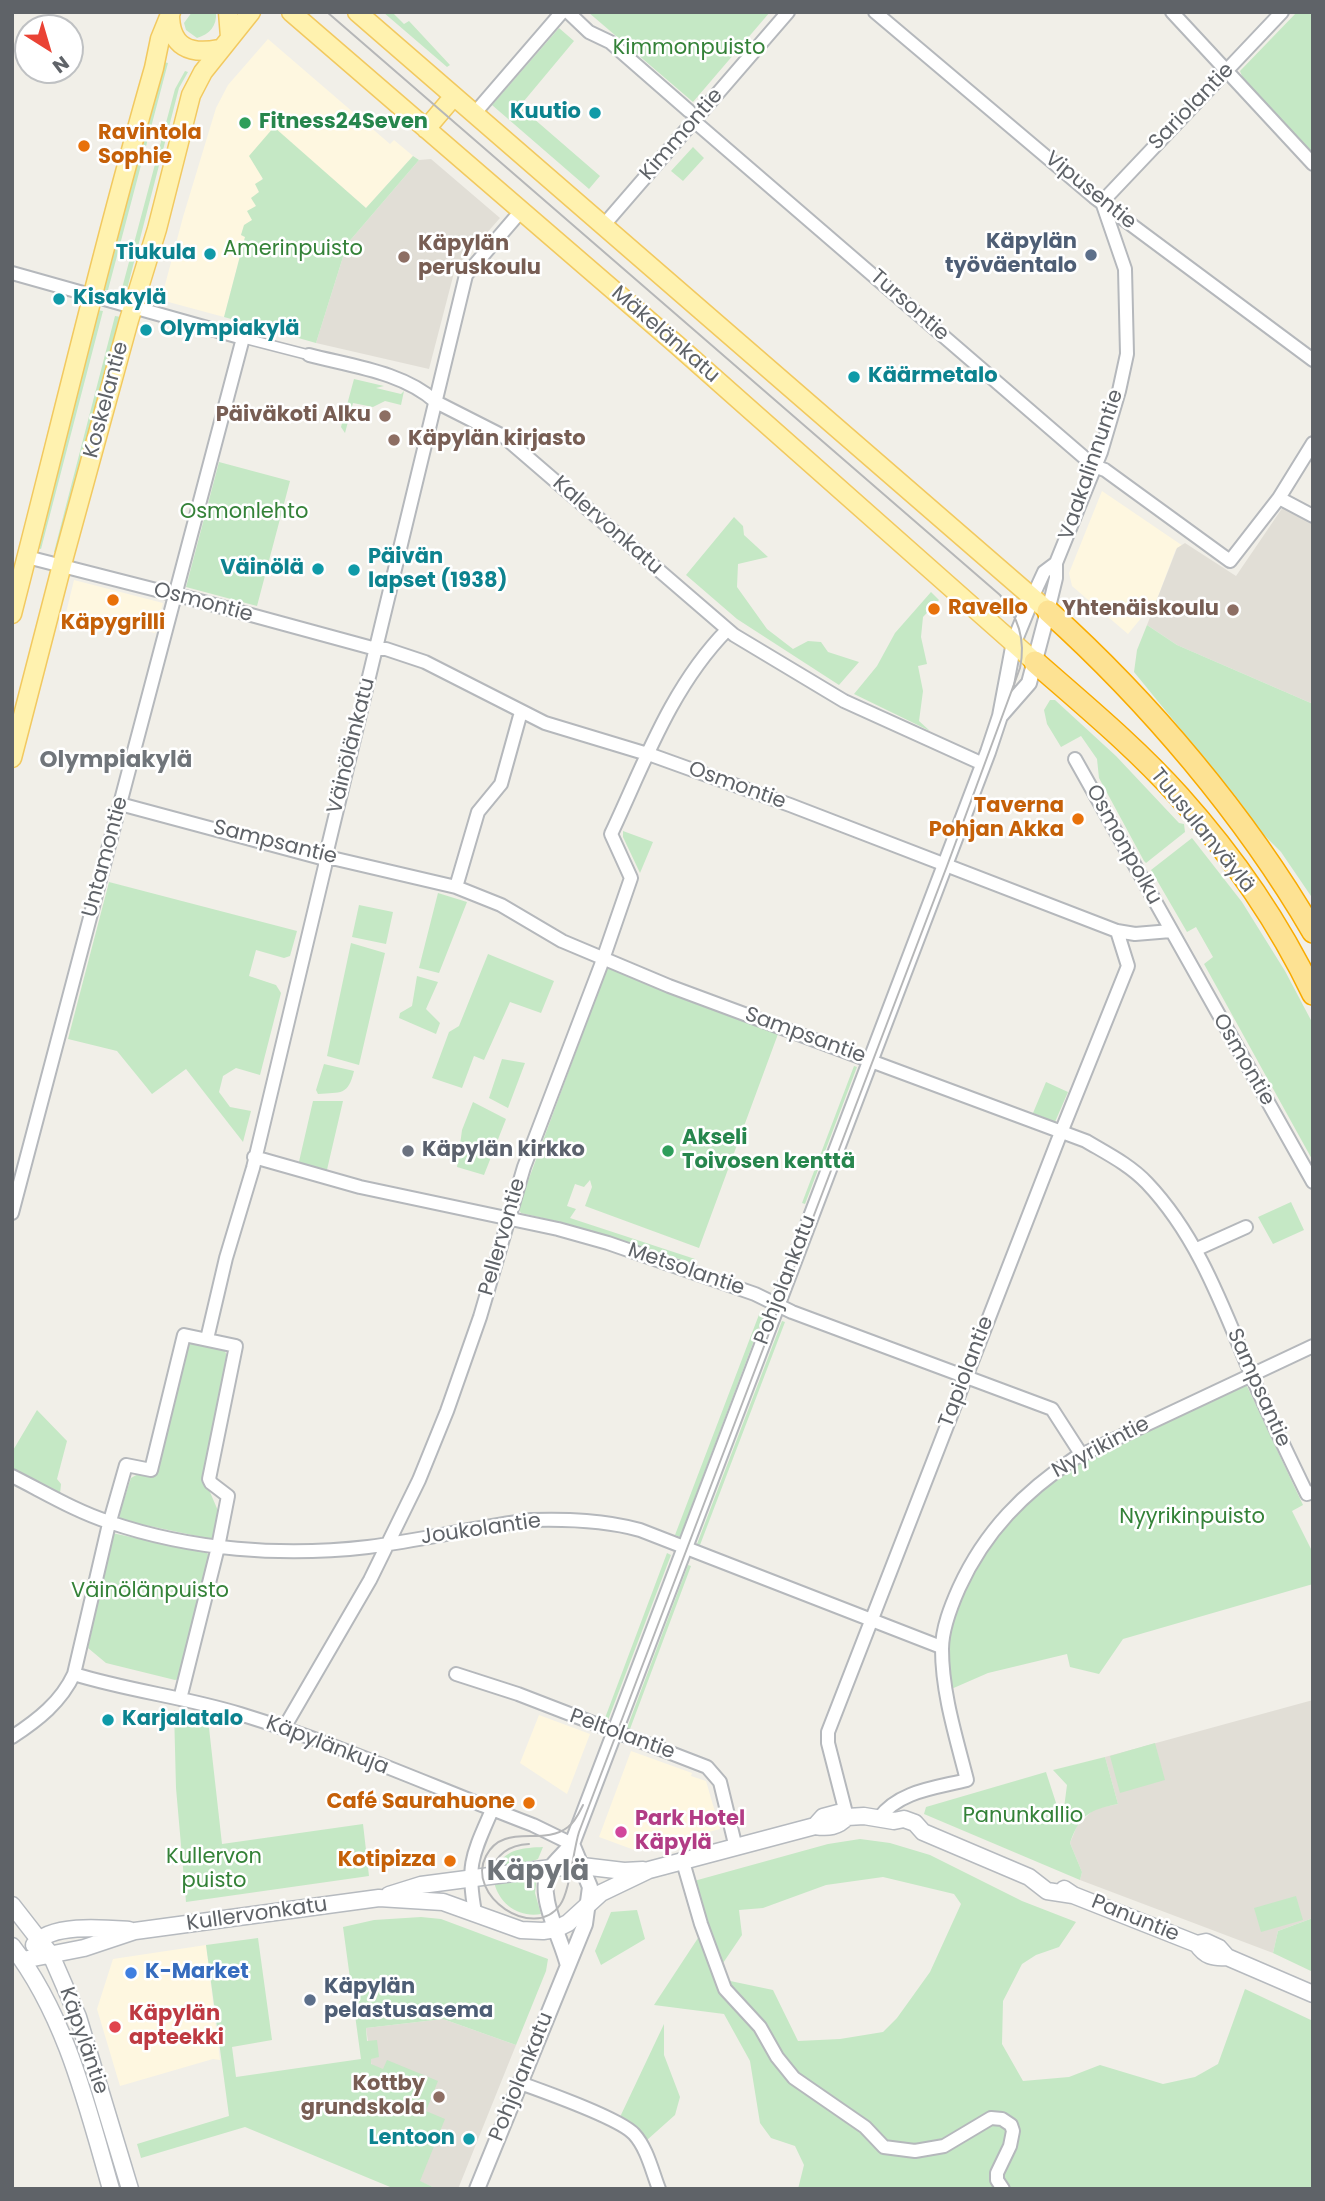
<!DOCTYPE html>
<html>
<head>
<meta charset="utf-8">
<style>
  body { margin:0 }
  #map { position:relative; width:1325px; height:2201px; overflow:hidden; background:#f1efe8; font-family:Poppins,sans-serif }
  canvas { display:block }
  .frame { position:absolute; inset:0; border:14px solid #5f6368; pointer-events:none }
  .north { position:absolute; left:14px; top:14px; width:70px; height:70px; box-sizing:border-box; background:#fff; border:2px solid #bfc1c3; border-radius:50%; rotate:143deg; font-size:19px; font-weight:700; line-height:28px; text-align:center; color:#5f6368 }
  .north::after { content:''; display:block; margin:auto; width:24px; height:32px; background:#ea4335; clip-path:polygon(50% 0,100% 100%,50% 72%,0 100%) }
</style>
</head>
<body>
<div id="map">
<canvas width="1325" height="2201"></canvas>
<div class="frame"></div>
<div class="north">N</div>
</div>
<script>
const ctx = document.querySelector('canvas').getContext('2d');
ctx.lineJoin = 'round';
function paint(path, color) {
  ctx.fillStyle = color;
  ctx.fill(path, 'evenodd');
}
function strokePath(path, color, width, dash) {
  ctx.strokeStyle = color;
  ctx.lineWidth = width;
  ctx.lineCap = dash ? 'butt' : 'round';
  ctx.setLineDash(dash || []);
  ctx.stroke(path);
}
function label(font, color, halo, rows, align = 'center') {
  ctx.font = font + ' Poppins,sans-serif';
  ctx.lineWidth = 5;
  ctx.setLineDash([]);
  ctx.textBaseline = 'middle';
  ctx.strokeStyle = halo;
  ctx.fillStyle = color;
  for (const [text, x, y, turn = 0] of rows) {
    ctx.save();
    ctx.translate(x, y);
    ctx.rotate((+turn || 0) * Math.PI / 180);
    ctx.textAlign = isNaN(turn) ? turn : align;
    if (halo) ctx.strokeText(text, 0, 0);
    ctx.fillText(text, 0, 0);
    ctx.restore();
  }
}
paint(new Path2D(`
  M268,39L390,144L394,140L413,156L366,208L274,128L252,220L244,226L241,235L245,237L224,317L161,300L183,217L216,108L228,85Z
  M1102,491L1183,546L1176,549L1157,599L1128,634L1072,586L1069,573Z
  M74,580L163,603L155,633L90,616L87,627L64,621Z
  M539,1715L590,1734L567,1794L520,1763Z
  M631,1751L692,1773L691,1776L706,1781L720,1829L637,1851L599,1837Z
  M206,1945L220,2060L213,2059L120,2086L97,2009L113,1959Z`), '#fef7e0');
paint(new Path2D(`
  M431,159L500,218L455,269L429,369L316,343L347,244L419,160Z
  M1283,507L1313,523V704L1177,645L1147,625L1177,548L1185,543L1236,576Z
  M1313,1700V1918L1278,1931L1273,1953L1080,1880L1082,1872L1070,1843L1077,1826L1094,1809L1118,1804L1105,1757Z
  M443,2019L516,2045L458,2189H437L409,2177L375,2089L366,2028Z`), '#e1ded6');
paint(new Path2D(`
  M192,12H216C217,26 210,34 197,38L186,30L184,23Z
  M383,12H392L404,24L409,21L450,65L447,67Z
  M588,12H770L693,102Z
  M1297,12H1313V159L1243,79L1240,71Z
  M559,28L574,41L524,101L538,112L533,118L600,176L589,189L492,105Z
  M164,62L168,63L108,290H104Z
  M185,71L188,72L179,88L126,293L121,292L175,89Z
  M274,127L366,208L413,156L419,160L347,244L316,343L224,317L245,237L241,235L244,225L252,220L247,211L256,206L251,198L259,192L255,184L263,179L249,156Z
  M693,147L704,158L683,181L671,171Z
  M97,310L103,311L41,549L35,547Z
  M115,316L121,317L60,554L54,552Z
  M354,379L384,386L376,388L401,394L404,391L401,405L385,401L373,407L353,403L345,433L341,427Z
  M219,462L290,481L257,606L186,587Z
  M734,517L743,526L744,535L768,557L738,564L737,587L767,629L793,649L808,641L821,642L828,652L859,662L839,685L737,619L686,575Z
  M931,592L939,600L923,617L921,637L927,664L918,666L923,691L919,721L930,731L854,694L877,666L895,633Z
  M1147,625L1177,645L1313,704V899L1281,852L1263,834L1237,798L1134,672L1137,650Z
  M1050,700H1055L1116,756L1179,823L1184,824L1185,832L1146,863L1144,861L1099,778L1097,759L1081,736L1061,747L1047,724L1044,710Z
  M623,831L653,842L640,873L623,837Z
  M1192,838L1242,902L1285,971L1313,1024V1161L1204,964L1213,957L1196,927L1187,932L1151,870Z
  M109,882L297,931L290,956L284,958L256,950L249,976L276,985L281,993L260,1075L236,1068L223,1076L219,1092L230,1107L251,1111L243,1142L186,1069L152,1094L117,1051L68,1039Z
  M438,893L467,902L439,973L419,968Z
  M359,905L393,912L386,944L352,937Z
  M351,943L385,953L359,1065L327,1056Z
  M488,954L554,981L541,1013L510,1002L484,1060L474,1056L462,1088L432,1078L449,1032L459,1026Z
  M607,968L778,1034L699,1248L585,1206L592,1187L590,1180L584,1187L575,1184L567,1206L576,1209L570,1218L695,1259L692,1263L564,1223L521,1213L518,1208Z
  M417,976L438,982L426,1009L440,1023L436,1034L399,1018L400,1013L412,1006Z
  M502,1059L525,1063L508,1108L489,1098Z
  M324,1064L354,1071C348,1096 341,1092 318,1094L316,1090Z
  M854,1066L857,1067L805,1204L802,1203Z
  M1046,1082L1068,1092L1055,1122L1033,1113Z
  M313,1101H343L326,1174L298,1166Z
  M473,1102L506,1119L484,1175L457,1167L462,1130Z
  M1291,1202L1304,1230L1273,1244L1258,1217Z
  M760,1312L764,1314L680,1537L675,1535Z
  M782,1321L785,1322L700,1545L697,1544Z
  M194,1342L223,1347L228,1358L203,1476L219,1513L215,1536L211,1539L121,1520L119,1515L131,1478L138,1474L155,1475L183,1359L189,1345Z
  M1246,1384L1303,1505L1292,1511L1313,1553V1584L1123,1639L1099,1674L1070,1667L1067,1654L988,1673L949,1690L946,1647L955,1610L968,1577L999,1530L1047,1481L1078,1463Z
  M37,1410L67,1441L57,1479L61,1484L60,1494L12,1468V1452Z
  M112,1533L207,1553L210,1557L179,1679L175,1680L106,1663L88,1648Z
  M667,1553L671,1555L608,1720L605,1718Z
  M688,1565L691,1566L630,1729L627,1728Z
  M174,1710L208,1719L222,1844L363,1824L369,1876L186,1902L176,1788Z
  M1155,1743L1165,1780L1120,1793L1110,1756Z
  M1105,1757L1118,1804C1090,1810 1080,1814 1070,1843L1082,1872L1080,1880L924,1814L926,1807L1046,1772L1059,1812L1064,1808L1067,1785L1053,1770Z
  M860,1839L890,1843L930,1855L1022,1901L1076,1922L1059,1947L1036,1955L1022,1964L1003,2001L1002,2044L1023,2081L1069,2077L1100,2065L1163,2084L1195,2077L1218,2064L1245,1989L1313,2021V2189H798L804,2165L795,2146L771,2138L760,2123L750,2061L724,2014L654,2005L700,1935L716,1978L773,1990L798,2041L840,2039L883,2032L897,2018L930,1972L961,1904L954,1894L883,1877L826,1885L763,1908L739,1910L742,1935L721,1966L694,1881L828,1844Z
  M543,1847L538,1859L533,1861L496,1867C507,1848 524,1848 543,1847Z
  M537,1877L535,1893L541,1914C519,1918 499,1904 494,1882Z
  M1296,1896L1303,1920L1261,1932L1254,1908Z
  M637,1910L645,1939L601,1965L595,1951L611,1912Z
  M421,1917L441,1919L548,1959L546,1971L516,2045L443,2019L366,2028L367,2041L377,2040L379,2057L371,2059V2064L383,2069L387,2060L438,2081L426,2111L445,2119L420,2181L437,2189H395L245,2127L141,2158L137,2144L229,2116L206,1945L258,1938L272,2040L232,2047L236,2077L361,2059L343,1927L374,1920Z
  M1313,1918V1972L1273,1953L1278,1931Z
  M664,2024V2055L680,2097L675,2115L647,2140L634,2126L620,2117Z`), '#c5e8c5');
const pedestrian = new Path2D(`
  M243,338L309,355`);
const minor = new Path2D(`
  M568,12L589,32L610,42L689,111
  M875,12L1094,197L1313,360
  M1172,12L1313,164
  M474,114L562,12
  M694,121L1094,466L1105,470L1230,561L1279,498L1313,443
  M603,226L788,12
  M12,273L243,338L12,1213
  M309,355C351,366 403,372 436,402L503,436L734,635L844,701L983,764
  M1279,498L1313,516
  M27,557L176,595
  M185,597L376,649H386L425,662L545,723L654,756L790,805L1117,931L1135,934L1171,931
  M1032,598L1044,572L1056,563
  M1048,611L1056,578V563L1101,452L1119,391L1127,354L1125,269L1102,202L1282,12
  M1075,759L1313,1182
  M120,804L325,859H336L456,887L501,905L562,941L669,986L1086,1141C1108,1154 1130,1165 1147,1183C1202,1241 1226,1317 1257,1388C1273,1424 1290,1459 1307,1494L1313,1492
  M456,887L478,812L501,784L521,712
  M254,1157L360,1187L558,1229L608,1243L755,1294L792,1312L1052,1409L1081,1454
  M1197,1249L1246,1227
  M207,1339L226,1258L253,1168L325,866V859L466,275L521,211
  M12,1476C44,1492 75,1511 109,1522C191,1550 282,1557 368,1547C423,1540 476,1527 531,1520C568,1519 605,1520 640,1530L941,1647
  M74,1674C129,1691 185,1697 240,1714C338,1744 436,1788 533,1825L572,1844
  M456,1674L518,1694L707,1767L720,1782L736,1848
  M284,1728L370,1580L419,1480L447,1411L480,1317L524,1167L601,965L631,878L611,834C644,764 671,687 727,630
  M12,1737C38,1720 61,1702 74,1674L108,1528L126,1465L151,1470L184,1335L236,1346L209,1479L211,1483L228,1496L218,1547L180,1699
  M847,1817L828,1743V1732L1058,1140L1128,966L1117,931
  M879,1818C899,1791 935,1788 967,1780C956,1737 942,1693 942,1649C942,1628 951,1606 959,1588C985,1531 1024,1492 1075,1458L1313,1346
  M683,1862L701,1924L725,1989L760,2027L777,2057L794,2078L865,2127L884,2147L915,2151L944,2146L991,2118L1002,2119L1011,2125L1013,2131L1010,2146L997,2173V2180L1003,2189
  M475,1912C466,1864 473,1854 492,1810
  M520,2083C545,2092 619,2118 634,2134C647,2148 652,2171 659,2189`);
const tertiary = new Path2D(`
  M1001,715L1029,683L1048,611
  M568,1966C562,1939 535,1894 550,1869C556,1860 566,1852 572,1844L988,752L1000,716L1014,642L1032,598
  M477,2189L585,1924L590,1887L572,1844`);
const secondary = new Path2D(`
  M815,1826L823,1817L838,1813L847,1817L864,1816L894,1821L904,1819L915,1823L923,1832L1029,1877L1047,1891L1073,1895
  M1064,1889L1073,1895L1197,1944C1205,1956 1213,1958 1227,1957
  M389,1895L421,1885L551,1868L582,1866L624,1871L643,1870
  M12,1905L51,1955L78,2017L130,2189
  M1197,1944L1206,1942L1219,1948L1227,1957L1313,1994
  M34,1945C50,1923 104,1928 129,1930
  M12,1946C66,2016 87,2106 111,2189
  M23,1960L84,1948L135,1931L379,1898L443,1902L521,1930L543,1931L556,1929L568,1923L601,1893L649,1870L815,1826C828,1828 838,1827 847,1817`);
const primary = new Path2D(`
  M228,12L230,37
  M291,12L677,345L1035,662
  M357,12L1048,611
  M170,14C170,47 190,55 219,49
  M426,129L454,96
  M12,614C59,432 102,249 154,68L160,39L171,12
  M12,758L64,557L129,320L157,229L191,95L203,72L251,12`);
const motorway = new Path2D(`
  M1048,611C1148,701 1245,815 1313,932
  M1035,662C1084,705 1135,747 1179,796C1231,854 1279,923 1313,994`);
strokePath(pedestrian, '#b5b8bc', 12);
strokePath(minor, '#b5b8bc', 16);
strokePath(tertiary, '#b5b8bc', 18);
strokePath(secondary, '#b6babf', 19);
strokePath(primary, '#f2c960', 21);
strokePath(motorway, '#f9ab00', 24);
strokePath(pedestrian, '#fff', 9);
strokePath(minor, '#fff', 12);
strokePath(tertiary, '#fff', 14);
strokePath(secondary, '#fff', 16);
strokePath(primary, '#fff2af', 18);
strokePath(motorway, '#fde293', 21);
strokePath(new Path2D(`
  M327,12L1000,595C1018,617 1026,639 1020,668L947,866L579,1832C573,1851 570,1891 560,1905C534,1942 465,1896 486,1856C503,1822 543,1847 568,1827C575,1822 579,1813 583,1805
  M490,1873C496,1854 509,1845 529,1844`), '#b6b7b8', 2);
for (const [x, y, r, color] of [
  [595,113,7,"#0f9aa8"],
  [245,123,7,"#2e9e5b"],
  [84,146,7,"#e8710a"],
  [210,254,7,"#0f9aa8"],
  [1091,255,7,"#5c6f8a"],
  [404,257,7,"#8d6e63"],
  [59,299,7,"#0f9aa8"],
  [146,330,7,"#0f9aa8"],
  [854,377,7,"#0f9aa8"],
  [385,416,7,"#8d6e63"],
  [394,440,7,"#8d6e63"],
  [318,569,7,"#0f9aa8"],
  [354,570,7,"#0f9aa8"],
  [113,600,7,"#e8710a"],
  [934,609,7,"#e8710a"],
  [1233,610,7,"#8d6e63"],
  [1078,819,7,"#e8710a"],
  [408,1151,7,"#6b7280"],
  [668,1151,7,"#2e9e5b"],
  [108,1720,7,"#0f9aa8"],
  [529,1803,7,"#e8710a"],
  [621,1832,7,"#d1479c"],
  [450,1861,7,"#e8710a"],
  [131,1973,7,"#3f7fe0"],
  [310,2000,7,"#5c6f8a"],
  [115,2027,7,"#e0444e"],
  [439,2097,7,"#8d6e63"],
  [469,2139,7,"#0f9aa8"]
]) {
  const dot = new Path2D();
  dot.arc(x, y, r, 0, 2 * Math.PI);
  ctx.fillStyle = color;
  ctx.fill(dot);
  strokePath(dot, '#fff', 2.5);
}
label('21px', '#348238', '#fff', [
  ["Kimmonpuisto",689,49],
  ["Amerinpuisto",293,250],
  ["Osmonlehto",244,513],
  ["Nyyrikinpuisto",1192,1518],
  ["Väinölänpuisto",150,1592],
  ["Panunkallio",1023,1817],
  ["Kullervon",214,1858],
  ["puisto",214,1882]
]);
label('21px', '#5f6368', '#fff', [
  ["Sariolantie",1192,107,-46],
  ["Kimmontie",682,135,-49],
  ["Vipusentie",1090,191,39],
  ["Tursontie",909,306,41],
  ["Mäkelänkatu",665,335,41],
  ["Koskelantie",107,400,-75],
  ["Vaakalinnuntie",1092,465,-71],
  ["Kalervonkatu",607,526,41],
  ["Osmontie",203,603,15],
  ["Väinölänkatu",352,746,-76],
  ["Osmontie",737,786,20],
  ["Tuusulanväylä",1202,831,51],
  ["Sampsantie",275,843,14],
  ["Osmonpolku",1123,845,61],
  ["Untamontie",106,857,-75],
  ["Sampsantie",805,1036,20],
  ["Osmontie",1243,1060,60],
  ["Pellervontie",503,1237,-74],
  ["Metsolantie",686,1270,19],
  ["Pohjolankatu",786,1280,-69],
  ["Tapiolantie",967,1372,-69],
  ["Sampsantie",1258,1388,66],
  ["Nyyrikintie",1101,1448,-28],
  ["Joukolantie",481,1530,-8],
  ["Peltolantie",622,1735,20],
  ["Käpylänkuja",327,1746,21],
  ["Kullervonkatu",257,1915,-8],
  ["Panuntie",1135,1919,22],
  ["Käpyläntie",83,2041,71],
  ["Pohjolankatu",522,2077,-68]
]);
label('bold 21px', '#0d838f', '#fff', [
  ["Kuutio",581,113,"right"],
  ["Tiukula",196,254,"right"],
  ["Kisakylä",73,299],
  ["Olympiakylä",160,330],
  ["Käärmetalo",868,377],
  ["Päivän",368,558],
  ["lapset (1938)",368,582],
  ["Väinölä",304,569,"right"],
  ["Karjalatalo",122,1720],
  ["Lentoon",455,2139,"right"]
], 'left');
label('bold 21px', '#27864d', '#fff', [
  ["Fitness24Seven",259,123],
  ["Akseli",682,1139],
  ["Toivosen kenttä",682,1163]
], 'left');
label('bold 21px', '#c56008', '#fff', [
  ["Ravintola",98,134,"left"],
  ["Sophie",98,158,"left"],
  ["Ravello",948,609,"left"],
  ["Käpygrilli",113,624,"center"],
  ["Taverna",1064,807],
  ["Pohjan Akka",1064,831],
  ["Café Saurahuone",515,1803],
  ["Kotipizza",436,1861]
], 'right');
label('bold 21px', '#4e5e75', '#fff', [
  ["Käpylän",1077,243],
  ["työväentalo",1077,267],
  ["Käpylän",324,1988,"left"],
  ["pelastusasema",324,2012,"left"]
], 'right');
label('bold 21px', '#785e54', '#fff', [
  ["Käpylän",418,245,"left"],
  ["peruskoulu",418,269,"left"],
  ["Päiväkoti Alku",371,416],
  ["Käpylän kirjasto",408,440,"left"],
  ["Yhtenäiskoulu",1219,610],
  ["Kottby",425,2085],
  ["grundskola",425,2109]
], 'right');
label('bold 21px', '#5b616d', '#fff', [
  ["Käpylän kirkko",422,1151]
], 'left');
label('bold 21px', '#b23c85', '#fff', [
  ["Park Hotel",635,1820],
  ["Käpylä",635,1844]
], 'left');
label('bold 21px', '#366cbe', '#fff', [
  ["K-Market",145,1973]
], 'left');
label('bold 21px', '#be3a42', '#fff', [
  ["Käpylän",129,2015],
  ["apteekki",129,2039]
], 'left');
label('bold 23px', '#70757a', '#fff', [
  ["Olympiakylä",116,761]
]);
label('bold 28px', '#70757a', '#fff', [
  ["Käpylä",538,1873]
]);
</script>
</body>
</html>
